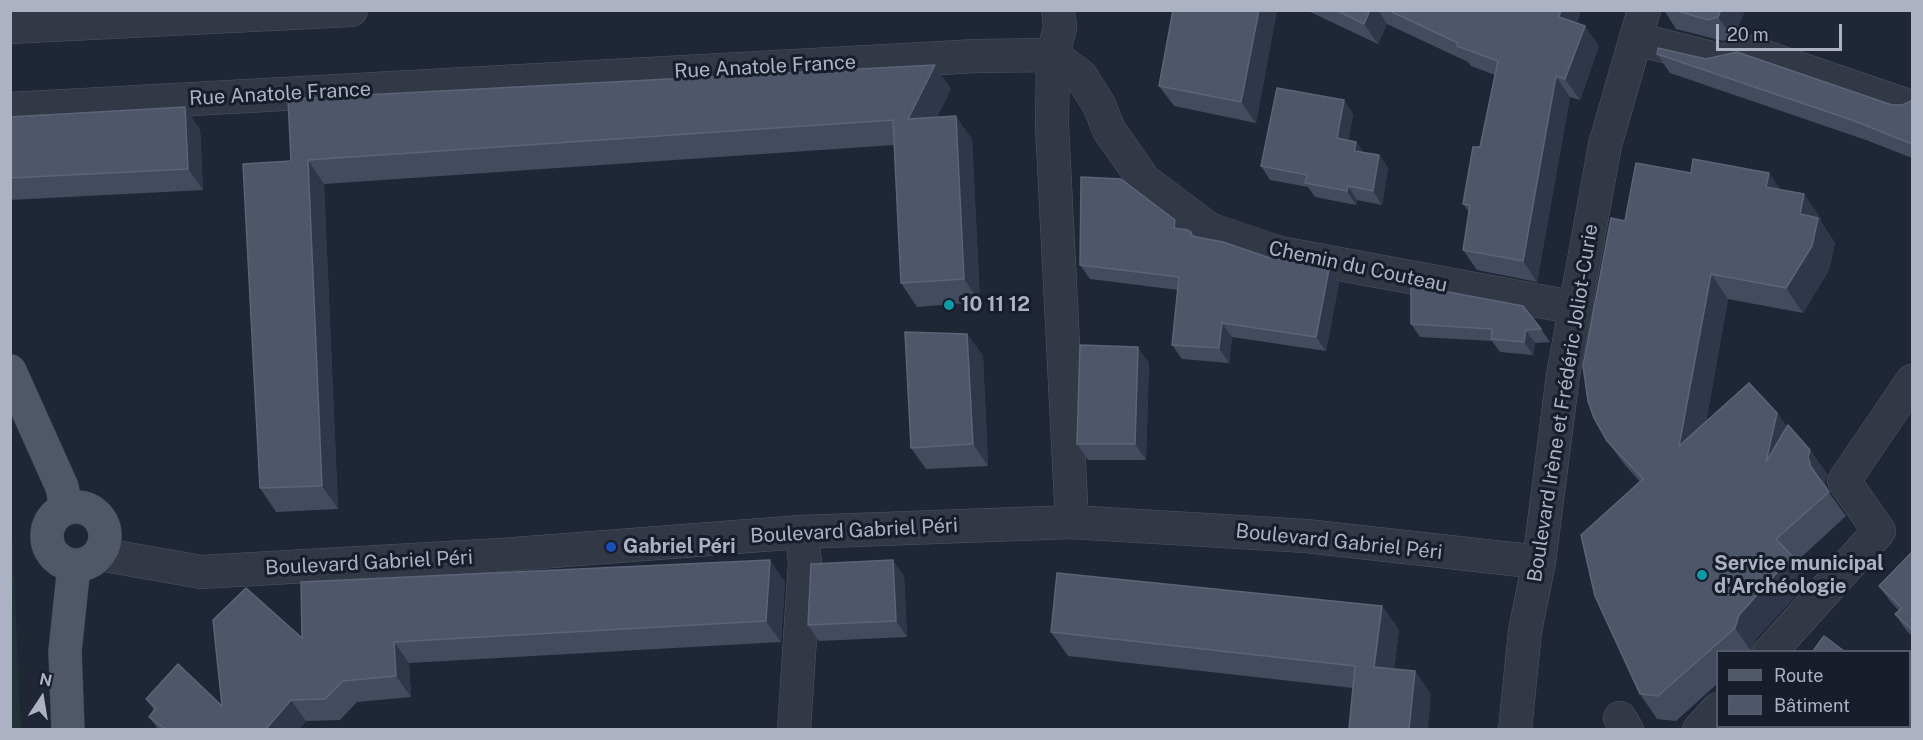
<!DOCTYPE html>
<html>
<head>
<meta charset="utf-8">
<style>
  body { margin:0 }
  #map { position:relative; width:1923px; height:740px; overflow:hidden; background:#1f2636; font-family:"Public Sans",sans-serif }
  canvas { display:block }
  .frame { position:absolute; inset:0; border:12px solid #acb2c4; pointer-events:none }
  .legend { position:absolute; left:1716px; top:650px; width:195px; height:78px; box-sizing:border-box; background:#181d2b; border:2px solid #535968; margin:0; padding:8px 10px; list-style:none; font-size:18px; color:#acb2c4 }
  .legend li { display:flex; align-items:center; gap:12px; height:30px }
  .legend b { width:30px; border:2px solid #535968 }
  .north { position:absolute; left:12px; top:668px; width:60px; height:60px; -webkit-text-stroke:4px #181d2b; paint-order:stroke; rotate:12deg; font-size:16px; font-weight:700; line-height:24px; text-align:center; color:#acb2c4 }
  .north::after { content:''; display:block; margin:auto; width:21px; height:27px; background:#acb2c4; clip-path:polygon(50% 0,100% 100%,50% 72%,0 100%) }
  .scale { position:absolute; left:1716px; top:24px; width:126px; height:27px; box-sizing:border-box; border:3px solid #acb2c4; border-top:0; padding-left:8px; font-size:18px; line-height:21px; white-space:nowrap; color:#acb2c4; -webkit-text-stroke:4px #181d2b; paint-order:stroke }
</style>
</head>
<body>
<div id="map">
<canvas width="1923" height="740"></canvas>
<div class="frame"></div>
<ul class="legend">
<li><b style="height:8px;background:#505767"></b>Route</li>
<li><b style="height:16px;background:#4e566a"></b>Bâtiment</li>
</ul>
<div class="north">N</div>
<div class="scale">20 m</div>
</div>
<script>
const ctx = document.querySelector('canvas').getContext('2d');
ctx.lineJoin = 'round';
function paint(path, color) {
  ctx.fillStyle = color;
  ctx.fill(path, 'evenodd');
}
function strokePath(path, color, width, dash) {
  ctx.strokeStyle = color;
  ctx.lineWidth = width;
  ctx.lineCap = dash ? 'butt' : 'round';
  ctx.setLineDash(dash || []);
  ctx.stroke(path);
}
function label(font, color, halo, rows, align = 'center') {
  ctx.font = font + ' "Public Sans",sans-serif';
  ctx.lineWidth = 6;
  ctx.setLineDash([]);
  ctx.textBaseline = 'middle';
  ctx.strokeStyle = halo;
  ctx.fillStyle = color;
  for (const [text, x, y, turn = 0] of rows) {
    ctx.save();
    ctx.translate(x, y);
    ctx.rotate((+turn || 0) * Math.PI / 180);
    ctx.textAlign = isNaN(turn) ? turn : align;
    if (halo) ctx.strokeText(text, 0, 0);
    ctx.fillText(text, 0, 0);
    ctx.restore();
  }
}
paint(new Path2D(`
  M10,485L21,729V730L10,729Z`), '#213237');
const minor = new Path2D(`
  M1058,10L1060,27L1053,55L1081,76L1099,105L1109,130L1144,180L1209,229L1280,253L1577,308
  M10,27L351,10
  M1636,39L1724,61L1751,52L1912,107
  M10,109L977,56L1053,55L1052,125L1072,522
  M99,554L201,572L501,555L801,532L1072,522L1306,536L1539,562
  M1770,652L1879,531L1844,481L1912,381
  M1620,718L1627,730
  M794,730L805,562L801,532
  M1515,730L1525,631L1539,562L1563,375L1605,145L1644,10
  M1699,730L1718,709`);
const major = new Path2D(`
  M10,371L62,487L66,508
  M47 536a29 29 0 1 1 58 0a29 29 0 1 1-58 0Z
  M68,730L65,651L74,566`);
strokePath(minor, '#505565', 34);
strokePath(major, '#3c4150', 34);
strokePath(minor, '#323846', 33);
strokePath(major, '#505767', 33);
paint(new Path2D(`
  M1277,10L1256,123L1174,106L1159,86Z
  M1306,10H1581L1577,23L1599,46L1580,100L1570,97L1537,282L1477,270L1463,250L1469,212L1463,204L1480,147L1495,75L1471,66L1468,62L1387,24L1378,44Z
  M1664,10H1745L1733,38L1723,41L1676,29Z
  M1657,54L1892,105H1902L1912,101V158L1866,140L1670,73Z
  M951,89L937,117L972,139L980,302L917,307L901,283L894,145L324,184L338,509L276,512L260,488L291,161Z
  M1344,100L1353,114L1348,141L1356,142L1363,152L1379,155L1388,168L1382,205L1357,200L1356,205L1315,197L1308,187L1270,180L1261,166Z
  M10,117L200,129L203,190L10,200Z
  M1781,190L1804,194L1821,219V222L1835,243L1829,270L1803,313L1728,299L1706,422L1777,413L1787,427L1810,450L1827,474L1825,482L1828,491L1846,516L1796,562L1809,581L1756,639L1752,651H1718V683L1676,721L1657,719L1640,694V482L1625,465L1607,441L1625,221Z
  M1181,229L1191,232L1195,236L1267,257L1329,269L1339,283L1326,351L1232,337L1229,363L1182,359L1172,345L1178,290L1090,279L1080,265Z
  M1411,324L1541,329L1550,342L1535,343L1533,355L1500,352L1492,341L1420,337Z
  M967,334L983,356L988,466L926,469L911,448Z
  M1149,363L1146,460H1088L1077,444Z
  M1912,552V636L1906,630L1895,614L1899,611L1890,601L1879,586Z
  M904,576L907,637L819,641L808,625Z
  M785,582L781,642L409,663L411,697L357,702L340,720L306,721L299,729H158L149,717L154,710L146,699L222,706L302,638Z
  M1382,606L1399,630L1394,669L1415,671L1431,695L1353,688L1068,656L1051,632Z
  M1725,726H1910L1912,729H1721Z`), '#434b5f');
paint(new Path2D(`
  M1259,10H1277L1256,123L1241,102Z
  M1370,10H1378L1387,24L1378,44L1364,24Z
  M1561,10H1581L1573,38L1559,17Z
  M1721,10H1745L1733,38L1718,17Z
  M1585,26L1599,46L1580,100L1565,79Z
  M935,65L951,89L924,142L908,119Z
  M1556,76L1570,97L1537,282L1523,261Z
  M1344,100L1353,114L1346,152L1337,138Z
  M185,107L200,129L203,190L188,169Z
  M956,116L972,139L980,302L964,279Z
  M1356,142L1366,156L1354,151Z
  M1379,155L1388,168L1382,205L1373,191Z
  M308,160L324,184L338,509L322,486Z
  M1769,173L1786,197L1766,187Z
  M1348,186L1357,200L1356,205L1347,191Z
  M1804,194L1821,219V222L1835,243L1829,270L1803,313L1786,288Z
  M1175,220L1185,234L1174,228Z
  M1329,269L1339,283L1326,351L1316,337Z
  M1711,274L1728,299L1697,470L1679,446Z
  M1222,323L1232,337L1229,363L1219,348Z
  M1526,330L1535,343L1533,355L1524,342Z
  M967,334L983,356L988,466L973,444Z
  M1138,347L1149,363L1146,460L1135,444Z
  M1777,413L1794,438L1766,462Z
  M1810,450L1827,474L1825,482L1828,491L1846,516L1811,467L1808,457Z
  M1792,556L1809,581L1756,639L1751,651L1735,628L1739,615Z
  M770,560L785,582L781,642L766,621Z
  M893,560L904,576L907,637L896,621Z
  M1382,606L1399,630L1391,691L1374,667Z
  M394,642L409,663L411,697L396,676Z
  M1415,671L1431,695L1428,729H1409Z
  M291,700L306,721L299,729H266Z
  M1846,726H1851L1853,729H1843Z`), '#30374a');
const building = new Path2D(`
  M1173,10H1259L1241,102L1159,86Z
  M1336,10H1370L1364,24Z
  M1388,10H1561L1559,17L1585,26L1565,79L1556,76L1523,261L1463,250L1470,205L1463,204L1473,147H1480L1498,61L1457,46L1458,43Z
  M1674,10H1721L1718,17L1708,20Z
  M1658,48L1706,59L1737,52L1892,105H1902L1911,101H1912V144L1852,120L1657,54Z
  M935,65L908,119L956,116L964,279L901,283L893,120L308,160L322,486L260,488L243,164L291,161L288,99Z
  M1277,88L1344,100L1337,138L1356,142L1354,151L1379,155L1373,191L1348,186L1347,191L1305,183L1307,175L1261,166Z
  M185,107L188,169L10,178V117Z
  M1693,159L1769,173L1766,187L1804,194L1800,214L1818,218L1812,246L1786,288L1711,274L1679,446L1749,383L1777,413L1766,462L1788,425L1810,450L1808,457L1811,467L1829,492L1776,539L1792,556L1739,615L1735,628L1658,696L1640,694L1595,596L1581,535L1643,479L1607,441L1594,418L1588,401L1583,366L1611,218L1625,221L1636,163L1691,173Z
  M1081,177L1121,179L1175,220L1174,228L1188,230L1191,232V236L1223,242L1267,257L1329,269L1316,337L1222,323L1219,348L1172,345L1179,277L1080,265Z
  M1411,285L1523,306L1541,329L1526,330L1524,342L1491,339L1492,329L1411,324Z
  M905,332L967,334L973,444L911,448Z
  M1080,345L1138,347L1135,444H1077Z
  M1912,552V630L1895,614L1902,608L1879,586Z
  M770,560L766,621L394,642L396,676L343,681L325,699L291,700L266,729H165L149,717L156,708L146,699L178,664L222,706L213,620L246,588L302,638L301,582Z
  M893,560L896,621L808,625L811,564Z
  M1057,573L1382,606L1374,667L1415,671L1409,729H1349L1355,666L1051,632Z
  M1824,636L1844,651H1813Z
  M1910,702L1912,704V729H1867L1858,726H1910Z
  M1725,726H1846L1843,729H1721Z`);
paint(building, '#4e566a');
strokePath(building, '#5d6478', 1.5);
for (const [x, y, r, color] of [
  [949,305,6,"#0f9aa8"],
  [611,547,6,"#1a4fb4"],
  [1702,575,6,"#0f9aa8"]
]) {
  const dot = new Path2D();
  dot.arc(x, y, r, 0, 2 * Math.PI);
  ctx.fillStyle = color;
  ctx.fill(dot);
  strokePath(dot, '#181d2b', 2);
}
label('20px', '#acb2c4', '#181d2b', [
  ["Rue Anatole France",765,67,-3],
  ["Rue Anatole France",280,94,-3],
  ["Chemin du Couteau",1358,267,12],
  ["Boulevard Irène et Frédéric Joliot-Curie",1563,403,-81],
  ["Boulevard Gabriel Péri",854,531,-3],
  ["Boulevard Gabriel Péri",1339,542,6],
  ["Boulevard Gabriel Péri",369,563,-3]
]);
label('bold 20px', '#acb2c4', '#181d2b', [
  ["10 11 12",961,305],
  ["Gabriel Péri",623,547],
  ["Service municipal",1714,564],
  ["d'Archéologie",1714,587]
], 'left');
</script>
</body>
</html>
